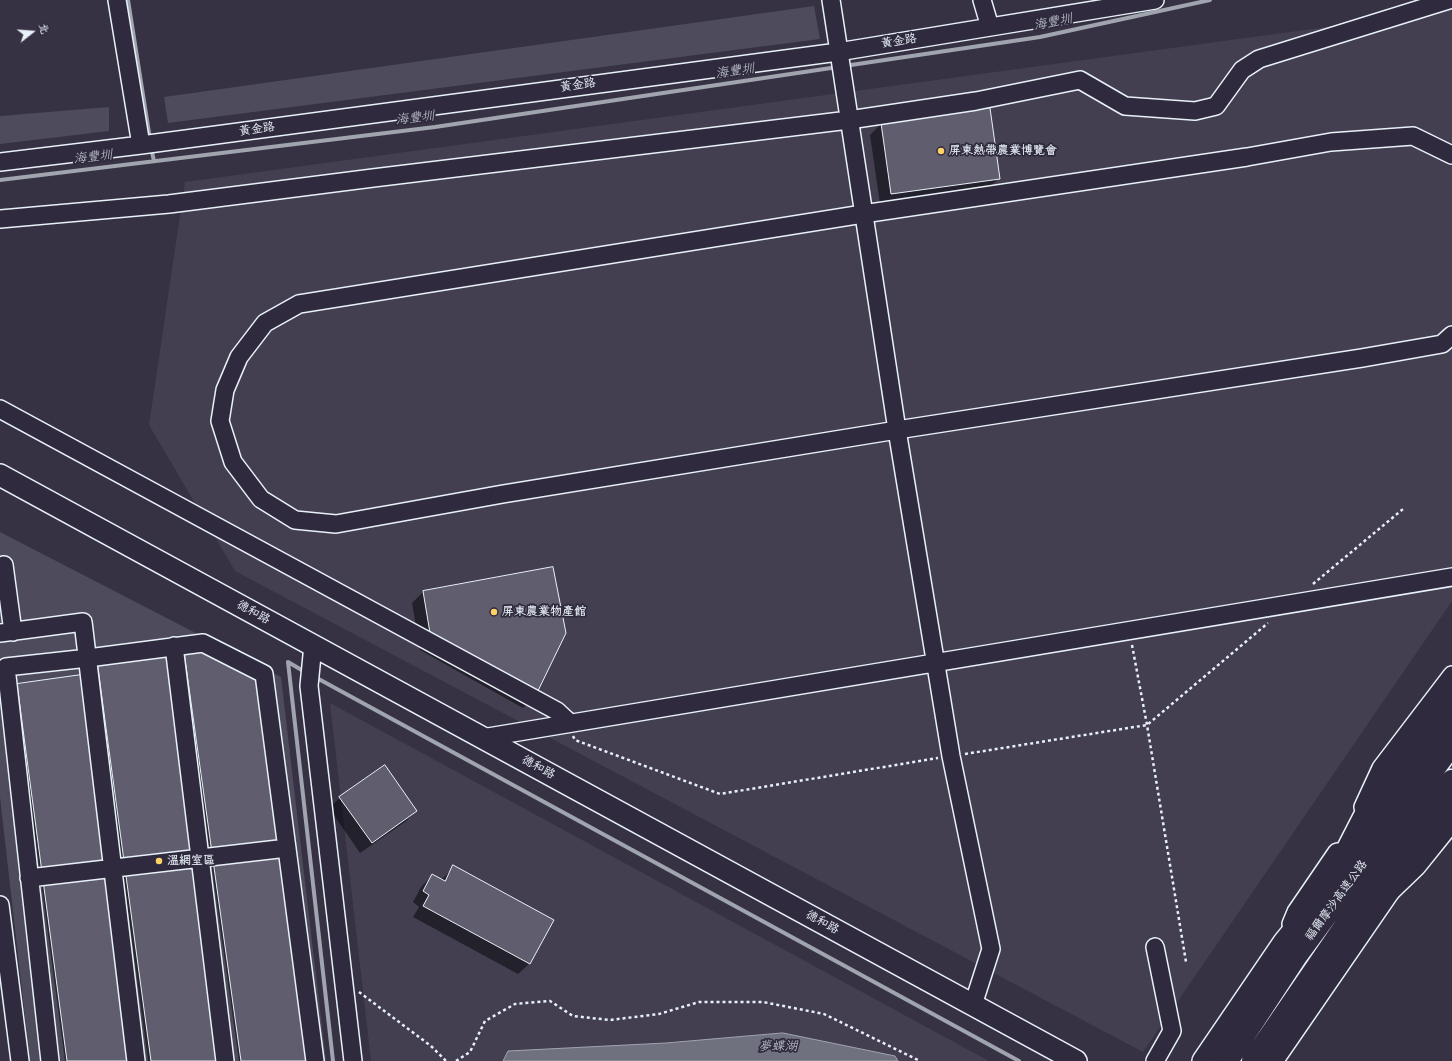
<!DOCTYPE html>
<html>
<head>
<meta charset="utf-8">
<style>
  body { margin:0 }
  #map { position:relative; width:1452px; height:1061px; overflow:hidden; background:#363244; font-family:"Architects Daughter","LXGW WenKai TC",sans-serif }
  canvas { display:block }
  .north { position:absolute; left:12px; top:12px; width:40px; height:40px; -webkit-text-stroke:3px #2f2a3d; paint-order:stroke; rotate:73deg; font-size:11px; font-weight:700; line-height:16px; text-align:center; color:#e8f1f8 }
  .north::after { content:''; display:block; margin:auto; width:14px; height:18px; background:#e8f1f8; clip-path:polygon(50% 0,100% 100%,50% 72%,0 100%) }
</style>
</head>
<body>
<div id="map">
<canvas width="1452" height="1061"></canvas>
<div class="north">北</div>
</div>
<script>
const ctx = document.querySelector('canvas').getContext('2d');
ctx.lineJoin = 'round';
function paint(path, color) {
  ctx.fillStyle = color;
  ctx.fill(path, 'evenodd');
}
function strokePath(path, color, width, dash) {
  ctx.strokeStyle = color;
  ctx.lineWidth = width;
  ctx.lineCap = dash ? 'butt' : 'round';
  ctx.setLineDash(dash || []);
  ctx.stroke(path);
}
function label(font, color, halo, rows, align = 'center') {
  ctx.font = font + ' "Architects Daughter","LXGW WenKai TC",sans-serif';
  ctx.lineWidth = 3.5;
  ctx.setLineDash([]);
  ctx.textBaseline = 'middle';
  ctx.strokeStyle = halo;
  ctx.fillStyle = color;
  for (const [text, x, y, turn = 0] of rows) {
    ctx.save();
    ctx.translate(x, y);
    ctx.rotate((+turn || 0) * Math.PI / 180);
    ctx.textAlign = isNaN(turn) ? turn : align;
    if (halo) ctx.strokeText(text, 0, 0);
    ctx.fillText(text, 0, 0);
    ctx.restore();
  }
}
paint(new Path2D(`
  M1452,10V601L1143,1052L235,571L149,425L185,182Z
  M330,703L606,853L989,1061H371Z`), '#433f51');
paint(new Path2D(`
  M814,6L820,39L168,123L164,97Z
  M109,107V131L0,144V116Z
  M0,532L281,677L326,1061H30L0,797Z`), '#4d4b5c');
const water = new Path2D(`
  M783,1033L895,1056L898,1061H503L508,1051L666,1043Z`);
paint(water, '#70717f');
strokePath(water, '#a0a4af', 1);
paint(new Path2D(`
  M881,124L999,178L988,189L880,204L870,135Z
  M553,568L534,697L523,708L420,650L412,603L423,592Z
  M184,653L309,1061H239L182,655Z
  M98,662L220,1061H148L95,665Z
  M17,685L132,1061H65L15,687Z
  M340,798L416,811L405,822L360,853L329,808Z
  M454,867L529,964L518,974L413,917L419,907L413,902L421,887L432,876L441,880Z`), '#0007');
strokePath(new Path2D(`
  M128,0L150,139
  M851,65L1040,37L1210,0
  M151,148L154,161
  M0,180L435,127L831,68
  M288,662L305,672
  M288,662L333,1061
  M315,677L1019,1061`), '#a0a4af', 4);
const building = new Path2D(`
  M990,108L1000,179L891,194L881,123Z
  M553,567L566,633L535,697L431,639L423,591Z
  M203,650L260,682L310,1061H241L184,652Z
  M166,652L221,1061H151L97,661Z
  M81,675L133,1061H67L17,684Z
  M385,765L417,811L372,843L339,797Z
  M453,865L554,920L530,964L423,906L429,895L423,891L432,874L445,881Z`);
paint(building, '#605e6e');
strokePath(building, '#e8f1f8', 1);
const minor = new Path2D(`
  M117,0L141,145
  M831,0L897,430L951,756L991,949L973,1005
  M982,0L990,27
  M1452,155L1413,136L1331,142L1247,157L863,214L299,304L265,323L239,357L225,390L220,421L233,462L261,499L295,520L336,524L503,494L897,430L1362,358L1442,344L1452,335
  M0,162L141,145L838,52L1155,0
  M0,219L169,204L373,178L849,120L976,101L1080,80L1125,106L1195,111L1216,106L1242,70L1259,59L1449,0
  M0,409L557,711L570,723
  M4,565L13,632
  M0,633L83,622L136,1061
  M313,645L309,686L353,1061
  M174,646L225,1061
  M482,738L1452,577
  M1363,807L1381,768L1452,675
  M29,878L287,848
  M0,905L20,1061
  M1291,924L1296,912L1337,852
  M50,1061L6,667L88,658L203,643L264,674L315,1061
  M1155,1061L1172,1031L1155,947`);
const major = new Path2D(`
  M0,475L1076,1061
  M1431,832L1452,804
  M1203,1061L1284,942L1328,888L1452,725
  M1272,1061L1400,875`);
const highway = new Path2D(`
  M1328,888L1368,810L1452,700
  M1389,890L1415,865L1452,819
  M1227,1061L1296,956L1452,744
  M1253,1061L1370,890L1452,781`);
strokePath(minor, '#e8f1f8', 20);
strokePath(major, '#e8f1f8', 24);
strokePath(highway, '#e8f1f8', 25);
strokePath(new Path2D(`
  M1313,584L1403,509
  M1132,645L1147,725L1186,962
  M573,736L575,740L720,794L938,758
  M965,754L1147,725L1268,623
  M359,992L431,1046L446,1061
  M456,1061L470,1052L485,1021L515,1004L550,1001L573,1016L610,1020L659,1014L699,1002H763L824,1014L920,1061`), '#e8f1f8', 2.5, [3, 3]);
strokePath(minor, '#2f2a3d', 17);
strokePath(major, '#2f2a3d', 21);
strokePath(highway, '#2f2a3d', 22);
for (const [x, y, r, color] of [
  [941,151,4,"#ffd166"],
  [494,612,4,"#ffd166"],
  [159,861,4,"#ffd166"]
]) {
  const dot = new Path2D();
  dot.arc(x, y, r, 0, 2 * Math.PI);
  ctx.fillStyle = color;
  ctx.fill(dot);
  strokePath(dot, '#2f2a3d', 1.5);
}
label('12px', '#e8f1f8', '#2f2a3d', [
  ["黃金路",899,42,-9],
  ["黃金路",578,86,-8],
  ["黃金路",257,130,-8],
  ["德和路",253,613,29],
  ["德和路",538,768,29],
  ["福爾摩沙高速公路",1337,901,-54],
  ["德和路",822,923,29]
]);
label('bold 12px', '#e8f1f8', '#2f2a3d', [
  ["屏東熱帶農業博覽會",949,151],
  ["屏東農業物產館",502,612],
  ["溫網室區",167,861]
], 'left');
label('italic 13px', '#b2b7c2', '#2f2a3d', [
  ["海豐圳",1053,23,-11],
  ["海豐圳",735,72,-8],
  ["海豐圳",415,119,-7],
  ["海豐圳",93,158,-7],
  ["夢蝶湖",778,1047]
]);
</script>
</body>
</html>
